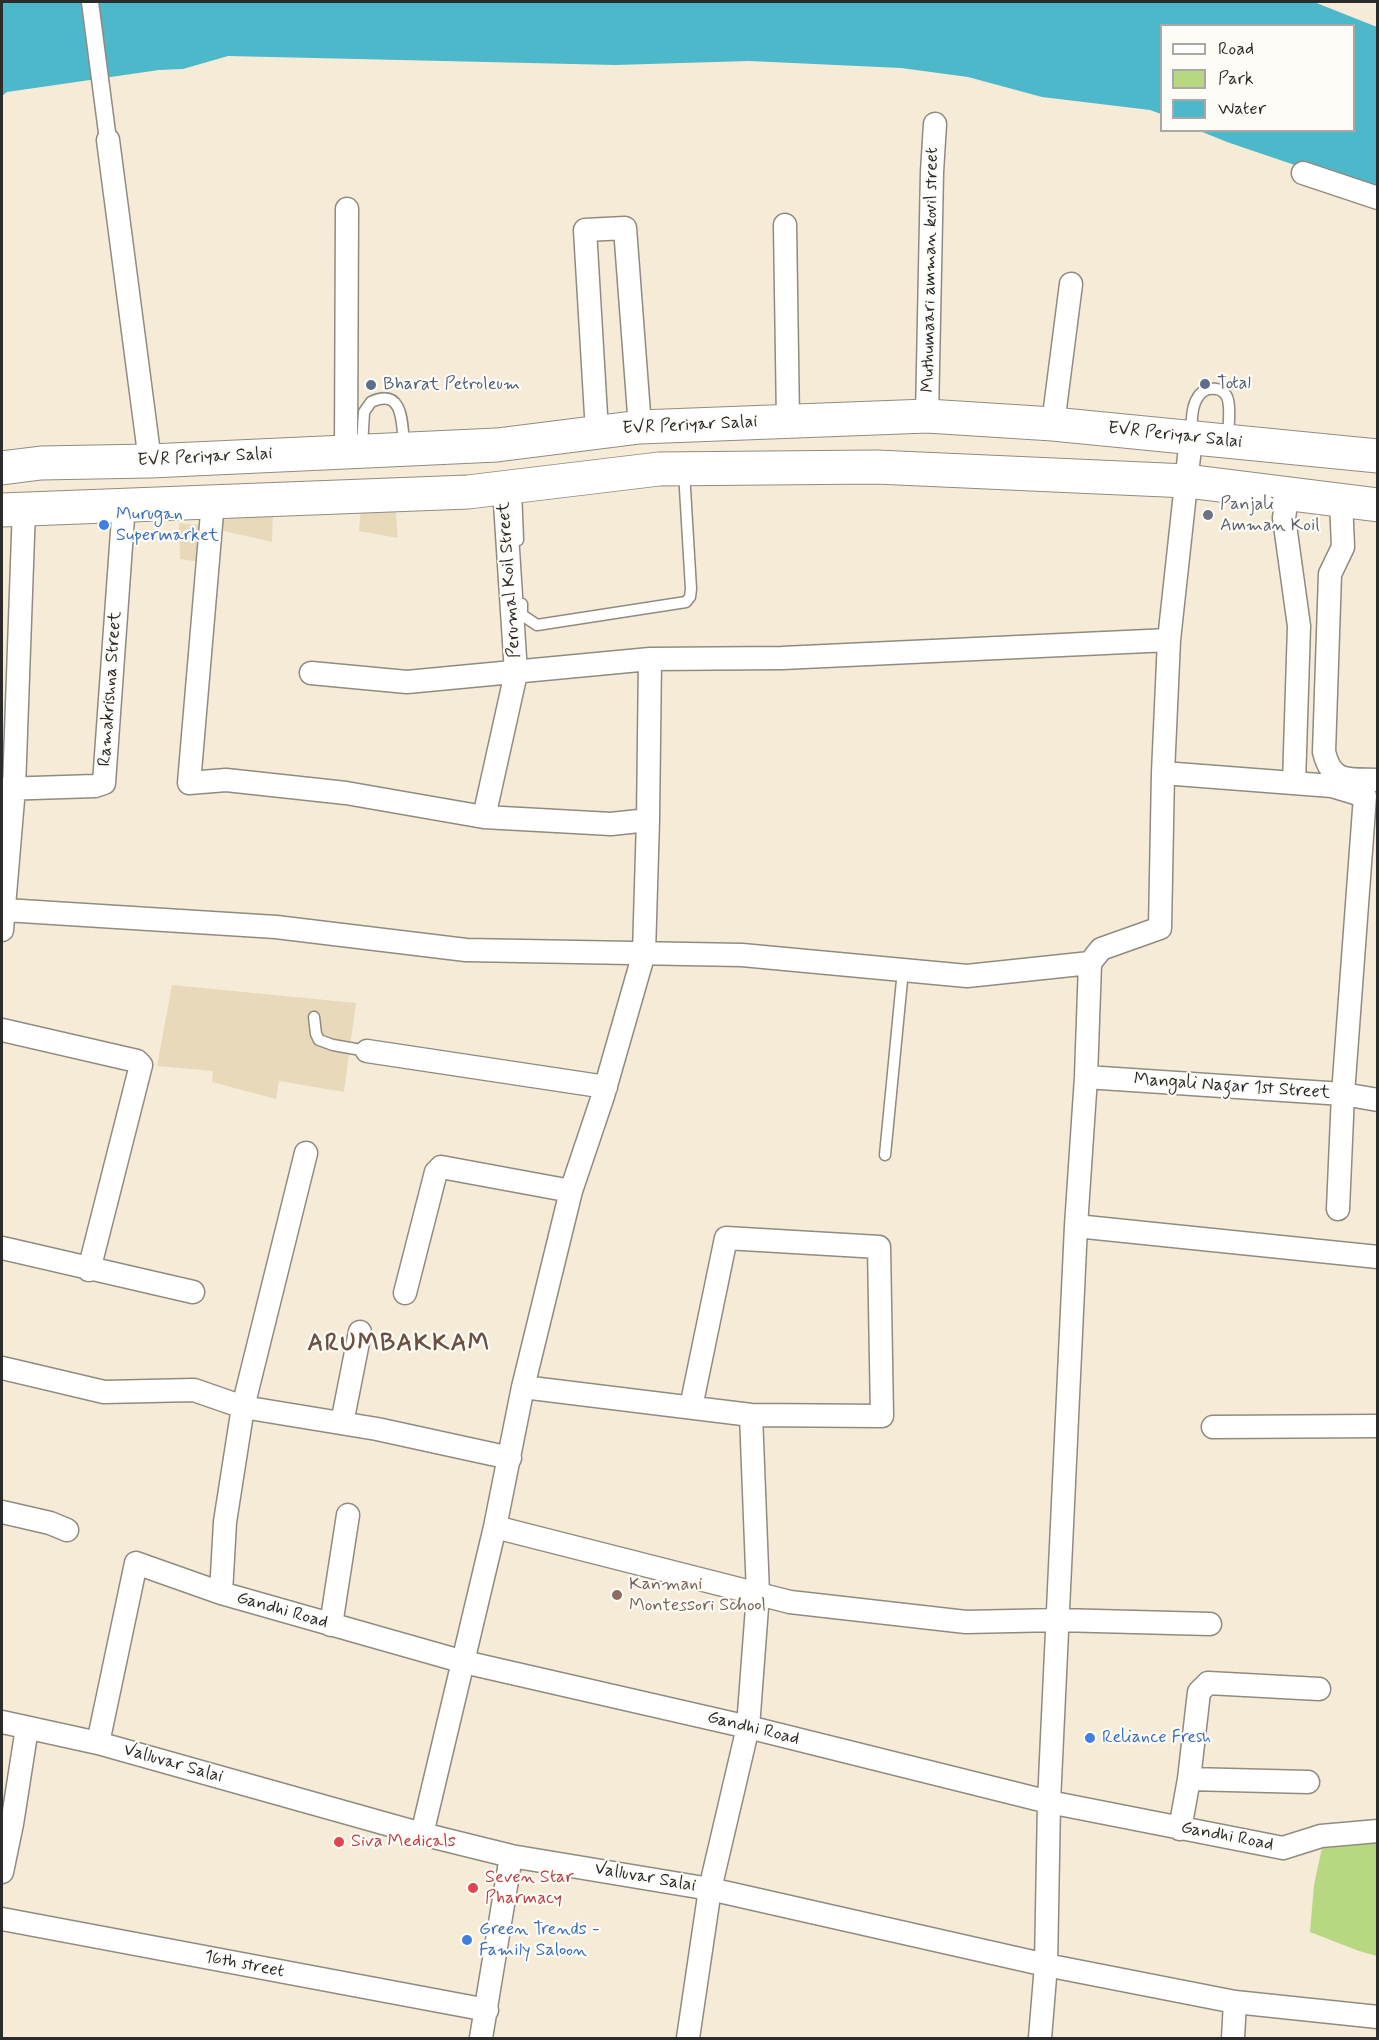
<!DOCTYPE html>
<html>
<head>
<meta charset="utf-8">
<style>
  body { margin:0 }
  #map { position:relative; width:1379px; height:2040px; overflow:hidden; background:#f5ebd7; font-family:Mynerve,sans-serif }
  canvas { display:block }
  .frame { position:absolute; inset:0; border:3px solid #2b2b2b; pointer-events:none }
  .legend { position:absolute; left:1160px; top:24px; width:195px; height:108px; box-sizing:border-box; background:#fdfcf7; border:2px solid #a9a8a5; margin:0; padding:8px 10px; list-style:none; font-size:18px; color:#2b2b2b }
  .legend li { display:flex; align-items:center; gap:12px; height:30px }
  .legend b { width:30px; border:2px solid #a9a8a5 }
</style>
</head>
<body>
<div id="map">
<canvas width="1379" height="2040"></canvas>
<div class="frame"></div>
<ul class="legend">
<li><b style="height:8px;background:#fff"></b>Road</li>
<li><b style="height:16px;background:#b7d880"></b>Park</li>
<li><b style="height:16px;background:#4db8ca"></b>Water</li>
</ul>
</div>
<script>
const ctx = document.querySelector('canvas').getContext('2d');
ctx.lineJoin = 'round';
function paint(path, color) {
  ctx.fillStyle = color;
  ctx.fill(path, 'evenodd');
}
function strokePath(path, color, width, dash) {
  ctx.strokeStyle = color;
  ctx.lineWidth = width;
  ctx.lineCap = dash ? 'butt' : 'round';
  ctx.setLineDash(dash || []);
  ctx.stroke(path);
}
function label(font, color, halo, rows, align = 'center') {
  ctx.font = font + ' Mynerve,sans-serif';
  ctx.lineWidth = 4.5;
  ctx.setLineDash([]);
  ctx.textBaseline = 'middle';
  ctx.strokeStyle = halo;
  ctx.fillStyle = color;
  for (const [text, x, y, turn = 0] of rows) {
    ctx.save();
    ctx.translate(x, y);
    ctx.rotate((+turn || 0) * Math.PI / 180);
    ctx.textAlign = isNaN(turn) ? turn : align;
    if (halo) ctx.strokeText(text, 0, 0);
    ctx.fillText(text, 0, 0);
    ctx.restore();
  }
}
paint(new Path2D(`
  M362,496L395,502L398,538L359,531Z
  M246,500L273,513L272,542L220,530L223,516L246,518Z
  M179,523L211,526L208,563L180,559Z
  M172,985L356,1003L344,1092L279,1081L276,1099L212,1082L213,1071L157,1066Z`), '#e8d9ba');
paint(new Path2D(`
  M1377,1836V1956L1359,1951L1310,1932L1314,1885L1323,1843Z`), '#b7d880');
paint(new Path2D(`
  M2,2H1314L1377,27V193L1227,142L1200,131L1354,130V26H1162L1161,114L1150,110L1042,97L968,77L901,68L749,61L615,65L228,56L183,69L159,70L7,92L2,96Z`), '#4db8ca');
const service = new Path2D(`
  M1191,435C1192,422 1191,407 1198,397C1205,385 1225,386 1228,400C1231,412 1228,427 1228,439
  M362,447L364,412L371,402C404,387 402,424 404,446
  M516,490L518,540
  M522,604V615L537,625L686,602L690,597L691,589L684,472
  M314,1017L316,1034L319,1040L333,1045L367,1051
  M885,1155L903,970`);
const pedestrian = new Path2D(`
  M90,2L108,140`);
const minor = new Path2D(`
  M108,140L150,461
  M1303,173L1378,198
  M785,225L788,421
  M927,416L932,172L935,124
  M1053,424L1071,284
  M597,432L585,230L625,228L640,427
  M346,451L347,209
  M1288,489L1284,518L1299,626L1294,783
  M1341,500L1343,547L1330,574L1324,752C1332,784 1348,779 1378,780
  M213,501L189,783L226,780L346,793L484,817L611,824L648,820
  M311,673L407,682L650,659L782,658L1169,640
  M1163,773L1332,786L1365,796L1343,1094L1338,1209
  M2,789L95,786L104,783L124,504
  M484,817L516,673L504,488
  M5,910L276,927L466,950L742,955L967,976L1090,963
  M2,930L14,788L24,508
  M2,1030L137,1061L141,1065L89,1270
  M367,1051L606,1087
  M1086,1077L1343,1094L1378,1100
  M1076,1226L1378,1257
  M2,1248L193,1292
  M405,1293L436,1172L441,1167L571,1191
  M2,1368L104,1392L194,1390L243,1407L377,1429L510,1458
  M523,1387L751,1415L882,1416L879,1247L726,1238L691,1407
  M342,1423L360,1332
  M1213,1427L1378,1426
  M2,1512L50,1523L67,1530
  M495,1527L790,1602L966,1622L1058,1620L1210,1624
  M221,1593L225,1522L243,1407L306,1153
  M331,1625L348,1515
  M2,1722L98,1743L422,1834L511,1856L710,1889L1046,1965L1235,2002L1233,2038
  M98,1743L136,1563L221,1593L464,1662L748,1727L1049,1802L1283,1848L1321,1836L1378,1831
  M1189,1779L1308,1782
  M1180,1829L1189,1779L1199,1692L1208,1683L1319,1689
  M422,1834L495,1527L523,1387L571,1191L603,1096L644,953L648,820L650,659
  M2,1872L12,1824L27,1728
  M2,1919L487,2010
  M1235,2002L1378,2017
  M481,2038L511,1856
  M688,2038L710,1889L748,1727L758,1594L751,1415
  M1040,2038L1046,1965L1049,1802L1076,1226L1086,1077L1090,963L1101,949L1160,928L1163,773L1169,640L1191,438`);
const primary = new Path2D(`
  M2,468L41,463L150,461L497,445L640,427L927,416L1053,424L1378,456
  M2,510L468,492L659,469L876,467L1187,481L1378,505`);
strokePath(service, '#908b81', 13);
strokePath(pedestrian, '#908b81', 19);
strokePath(minor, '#908b81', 25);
strokePath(primary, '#908b81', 35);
strokePath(service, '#fff', 10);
strokePath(pedestrian, '#fff', 16);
strokePath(minor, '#fff', 22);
strokePath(primary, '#fff', 33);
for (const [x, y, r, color] of [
  [1205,384,6,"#5c6f8a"],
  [371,385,6,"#5c6f8a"],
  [1208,515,6,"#6b7280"],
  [104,525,6,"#3f7fe0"],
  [617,1595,6,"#8d6e63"],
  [1090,1738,6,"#3f7fe0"],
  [339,1842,6,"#e0444e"],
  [473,1888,6,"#e0444e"],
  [467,1940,6,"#3f7fe0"]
]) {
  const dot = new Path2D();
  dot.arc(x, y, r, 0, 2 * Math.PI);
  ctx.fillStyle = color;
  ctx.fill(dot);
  strokePath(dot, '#fdfcf7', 2);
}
label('18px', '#2b2b2b', '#fdfcf7', [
  ["Muthumaari amman kovil street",931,270,-89],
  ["EVR Periyar Salai",690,426,-3],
  ["EVR Periyar Salai",1175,436,6],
  ["EVR Periyar Salai",205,458,-3],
  ["Perumal Koil Street",510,580,-94],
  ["Ramakrishna Street",111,689,-86],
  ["Mangali Nagar 1st Street",1232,1087,4],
  ["Gandhi Road",282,1611,16],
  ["Gandhi Road",753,1729,14],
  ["Valluvar Salai",173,1764,16],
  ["Gandhi Road",1227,1837,11],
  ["Valluvar Salai",645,1878,10],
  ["16th street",244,1965,11]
]);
label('18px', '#4e5e75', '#fdfcf7', [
  ["Total",1217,384],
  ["Bharat Petroleum",383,385]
], 'left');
label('18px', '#5b616d', '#fdfcf7', [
  ["Panjali",1220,505],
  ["Amman Koil",1220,526]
], 'left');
label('18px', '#366cbe', '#fdfcf7', [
  ["Murugan",116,515],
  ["Supermarket",116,536],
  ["Reliance Fresh",1102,1738],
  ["Green Trends -",479,1930],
  ["Family Saloon",479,1951]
], 'left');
label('18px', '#785e54', '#fdfcf7', [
  ["Kanmani",629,1585],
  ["Montessori School",629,1606]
], 'left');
label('18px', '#be3a42', '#fdfcf7', [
  ["Siva Medicals",351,1842],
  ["Seven Star",485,1878],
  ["Pharmacy",485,1899]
], 'left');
ctx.letterSpacing = '1.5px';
label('bold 24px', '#6b5141', '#fdfcf7', [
  ["ARUMBAKKAM",399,1345]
]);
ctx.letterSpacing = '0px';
</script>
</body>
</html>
